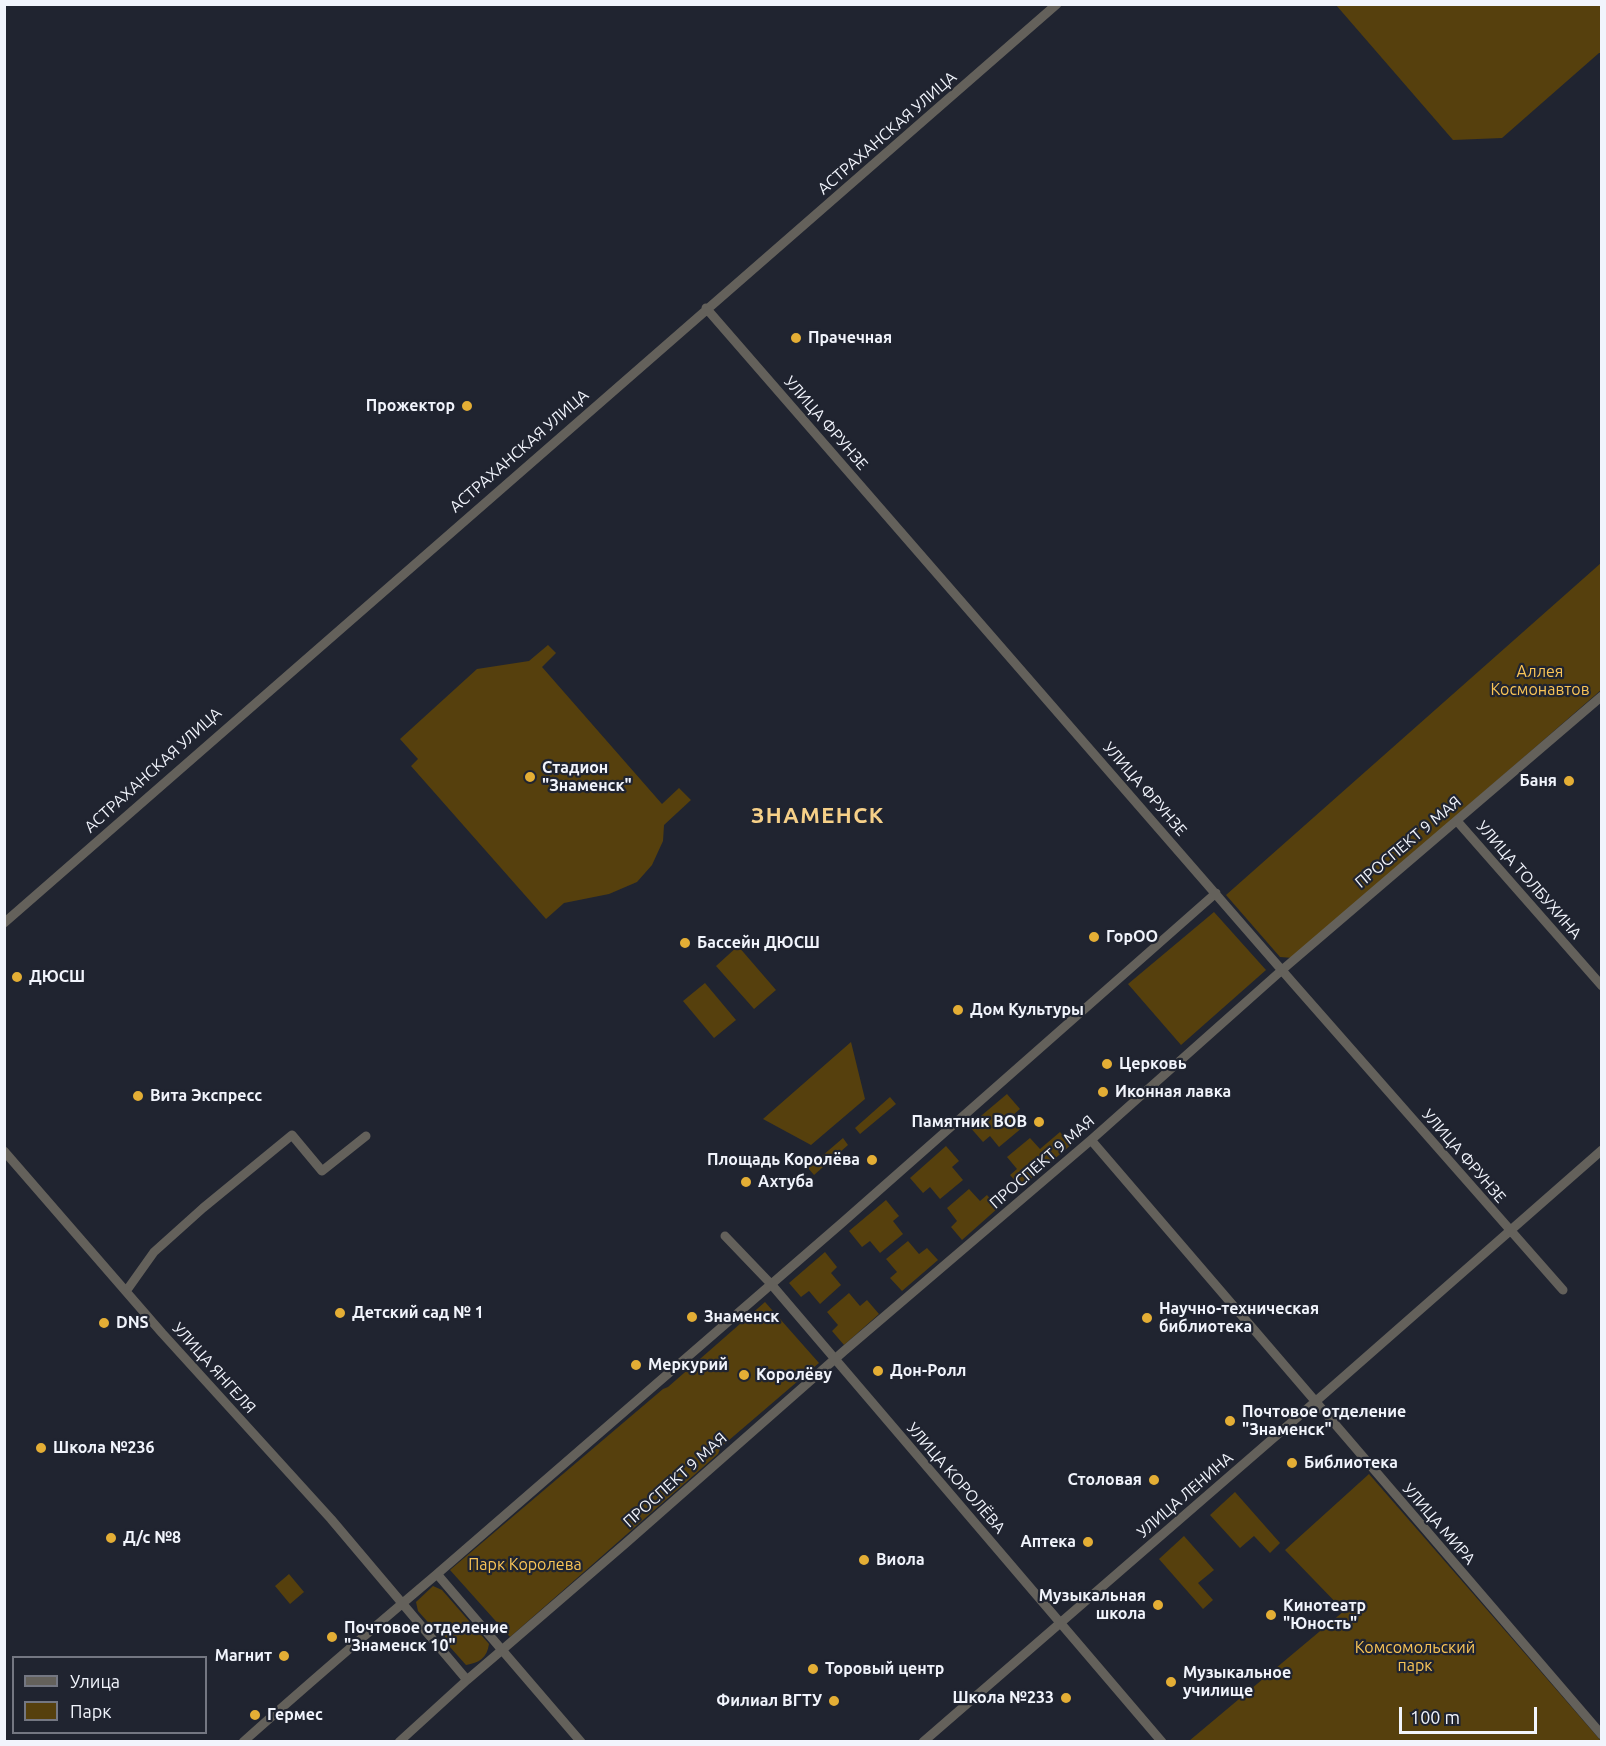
<!DOCTYPE html>
<html>
<head>
<meta charset="utf-8">
<style>
  body { margin:0 }
  #map { position:relative; width:1606px; height:1746px; overflow:hidden; background:#202430; font-family:Ubuntu,sans-serif }
  canvas { display:block }
  .frame { position:absolute; inset:0; border:6px solid #f1f4fc; pointer-events:none }
  .legend { position:absolute; left:12px; top:1656px; width:195px; height:78px; box-sizing:border-box; background:#202430; border:2px solid #747782; margin:0; padding:8px 10px; list-style:none; font-size:18px; color:#f1f4fc }
  .legend li { display:flex; align-items:center; gap:12px; height:30px }
  .legend b { width:30px; border:2px solid #747782 }
  .scale { position:absolute; left:1399px; top:1707px; width:138px; height:27px; box-sizing:border-box; border:3px solid #f1f4fc; border-top:0; padding-left:8px; font-size:18px; line-height:21px; white-space:nowrap; color:#f1f4fc; -webkit-text-stroke:4px #202430; paint-order:stroke }
</style>
</head>
<body>
<div id="map">
<canvas width="1606" height="1746"></canvas>
<div class="frame"></div>
<ul class="legend">
<li><b style="height:8px;background:#64615b"></b>Улица</li>
<li><b style="height:16px;background:#56400d"></b>Парк</li>
</ul>
<div class="scale">100 m</div>
</div>
<script>
const ctx = document.querySelector('canvas').getContext('2d');
ctx.lineJoin = 'round';
function paint(path, color) {
  ctx.fillStyle = color;
  ctx.fill(path, 'evenodd');
}
function strokePath(path, color, width, dash) {
  ctx.strokeStyle = color;
  ctx.lineWidth = width;
  ctx.lineCap = dash ? 'butt' : 'round';
  ctx.setLineDash(dash || []);
  ctx.stroke(path);
}
function label(font, color, halo, rows, align = 'center') {
  ctx.font = font + ' Ubuntu,sans-serif';
  ctx.lineWidth = 4.5;
  ctx.setLineDash([]);
  ctx.textBaseline = 'middle';
  ctx.strokeStyle = halo;
  ctx.fillStyle = color;
  for (const [text, x, y, turn = 0] of rows) {
    ctx.save();
    ctx.translate(x, y);
    ctx.rotate((+turn || 0) * Math.PI / 180);
    ctx.textAlign = isNaN(turn) ? turn : align;
    if (halo) ctx.strokeText(text, 0, 0);
    ctx.fillText(text, 0, 0);
    ctx.restore();
  }
}
paint(new Path2D(`
  M1336,5H1601V53H1599L1502,138L1453,140Z
  M1601,563V690L1293,958L1280,957L1226,895Z
  M548,645L556,653L542,667L662,804L679,788L691,800L664,825L663,841L652,865L637,882L609,894L564,903L546,919L411,766L418,759L400,739L477,669L529,661Z
  M1214,912L1266,970L1181,1045L1128,984Z
  M738,946L776,990L754,1009L716,966Z
  M705,983L736,1020L714,1038L683,1001Z
  M851,1042L865,1099L811,1145L763,1119Z
  M1007,1094L1020,1109L1013,1115L1023,1127L999,1147L990,1136L983,1142L969,1126Z
  M890,1097L896,1104L860,1134L855,1128Z
  M1060,1132L1071,1145L1021,1187L1010,1175L1017,1169L1007,1157L1030,1138L1040,1149Z
  M843,1138L848,1145L814,1175L808,1168Z
  M946,1146L959,1161L952,1167L963,1180L940,1199L930,1187L923,1193L910,1178Z
  M969,1189L980,1201L987,1195L998,1208L962,1240L951,1227L957,1221L947,1208Z
  M886,1200L899,1216L893,1221L903,1234L880,1253L870,1241L862,1247L849,1231Z
  M908,1241L919,1254L927,1248L938,1260L902,1291L890,1278L897,1272L886,1259Z
  M825,1252L837,1267L831,1273L841,1285L820,1304L809,1291L801,1297L789,1283Z
  M849,1293L860,1306L867,1300L879,1314L844,1345L832,1331L838,1325L827,1312Z
  M765,1302L819,1363L721,1447L718,1454L510,1637L450,1570L663,1389L668,1387Z
  M1369,1474L1601,1741H1189L1344,1611L1285,1550Z
  M1235,1492L1280,1543L1270,1553L1254,1536L1240,1548L1210,1515Z
  M1184,1536L1214,1570L1198,1583L1213,1600L1203,1609L1159,1559Z
  M289,1574L304,1592L290,1604L275,1586Z
  M433,1586L442,1590L489,1644C487,1658 479,1663 466,1665L418,1611L416,1602Z`), '#56400d');
strokePath(new Path2D(`
  M706,308L1293,983L1563,1290
  M1457,821L1602,986
  M4,923C353,614 706,310 1057,4
  M1091,1140L1602,1735
  M4,1151L162,1333L331,1519L467,1680L502,1650L437,1574C372,1629 307,1685 243,1742
  M725,1236L771,1284L1162,1742
  M127,1290L154,1252L203,1208L292,1135L322,1171L366,1136
  M437,1574L843,1222L1216,893
  M399,1742L467,1680
  M581,1742L502,1650L626,1543L844,1351L1091,1140L1282,970L1602,696
  M923,1742L1315,1402L1602,1150`), '#64615b', 9);
for (const [x, y, r, color] of [
  [796,338,6,"#e4ae35"],
  [467,406,6,"#e4ae35"],
  [530,777,6,"#e4ae35"],
  [1569,781,6,"#e4ae35"],
  [1094,937,6,"#e4ae35"],
  [685,943,6,"#e4ae35"],
  [17,977,6,"#e4ae35"],
  [958,1010,6,"#e4ae35"],
  [1107,1064,6,"#e4ae35"],
  [1103,1092,6,"#e4ae35"],
  [138,1096,6,"#e4ae35"],
  [1039,1122,6,"#e4ae35"],
  [872,1160,6,"#e4ae35"],
  [746,1182,6,"#e4ae35"],
  [340,1313,6,"#e4ae35"],
  [692,1317,6,"#e4ae35"],
  [1147,1318,6,"#e4ae35"],
  [104,1323,6,"#e4ae35"],
  [636,1365,6,"#e4ae35"],
  [878,1371,6,"#e4ae35"],
  [744,1375,6,"#e4ae35"],
  [1230,1421,6,"#e4ae35"],
  [41,1448,6,"#e4ae35"],
  [1292,1463,6,"#e4ae35"],
  [1154,1480,6,"#e4ae35"],
  [111,1538,6,"#e4ae35"],
  [1088,1542,6,"#e4ae35"],
  [864,1560,6,"#e4ae35"],
  [1158,1605,6,"#e4ae35"],
  [1271,1615,6,"#e4ae35"],
  [332,1637,6,"#e4ae35"],
  [284,1656,6,"#e4ae35"],
  [813,1669,6,"#e4ae35"],
  [1171,1682,6,"#e4ae35"],
  [1066,1698,6,"#e4ae35"],
  [834,1701,6,"#e4ae35"],
  [255,1715,6,"#e4ae35"]
]) {
  const dot = new Path2D();
  dot.arc(x, y, r, 0, 2 * Math.PI);
  ctx.fillStyle = color;
  ctx.fill(dot);
  strokePath(dot, '#202430', 2);
}
label('16px', '#f1f4fc', '#202430', [
  ["АСТРАХАНСКАЯ УЛИЦА",887,133,-41],
  ["УЛИЦА ФРУНЗЕ",826,423,49],
  ["АСТРАХАНСКАЯ УЛИЦА",519,451,-41],
  ["АСТРАХАНСКАЯ УЛИЦА",153,770,-42],
  ["УЛИЦА ФРУНЗЕ",1145,789,49],
  ["ПРОСПЕКТ 9 МАЯ",1408,842,-40],
  ["УЛИЦА ТОЛБУХИНА",1529,880,49],
  ["УЛИЦА ФРУНЗЕ",1464,1156,49],
  ["ПРОСПЕКТ 9 МАЯ",1042,1162,-41],
  ["УЛИЦА ЯНГЕЛЯ",214,1368,48],
  ["УЛИЦА КОРОЛЁВА",956,1478,49],
  ["ПРОСПЕКТ 9 МАЯ",675,1480,-42],
  ["УЛИЦА ЛЕНИНА",1185,1495,-41],
  ["УЛИЦА МИРА",1439,1524,49]
]);
label('bold 16px', '#f1f4fc', '#202430', [
  ["Прачечная",808,338],
  ["Прожектор",455,406,"right"],
  ["Стадион",542,768],
  ["\"Знаменск\"",542,786],
  ["Баня",1557,781,"right"],
  ["ГорОО",1106,937],
  ["Бассейн ДЮСШ",697,943],
  ["ДЮСШ",29,977],
  ["Дом Культуры",970,1010],
  ["Церковь",1119,1064],
  ["Иконная лавка",1115,1092],
  ["Вита Экспресс",150,1096],
  ["Памятник ВОВ",1027,1122,"right"],
  ["Площадь Королёва",860,1160,"right"],
  ["Ахтуба",758,1182],
  ["Научно-техническая",1159,1309],
  ["библиотека",1159,1327],
  ["Детский сад № 1",352,1313],
  ["Знаменск",704,1317],
  ["DNS",116,1323],
  ["Меркурий",648,1365],
  ["Дон-Ролл",890,1371],
  ["Королёву",756,1375],
  ["Почтовое отделение",1242,1412],
  ["\"Знаменск\"",1242,1430],
  ["Школа №236",53,1448],
  ["Библиотека",1304,1463],
  ["Столовая",1142,1480,"right"],
  ["Д/с №8",123,1538],
  ["Аптека",1076,1542,"right"],
  ["Виола",876,1560],
  ["Музыкальная",1146,1596,"right"],
  ["школа",1146,1614,"right"],
  ["Кинотеатр",1283,1606],
  ["\"Юность\"",1283,1624],
  ["Почтовое отделение",344,1628],
  ["\"Знаменск 10\"",344,1646],
  ["Магнит",272,1656,"right"],
  ["Торовый центр",825,1669],
  ["Музыкальное",1183,1673],
  ["училище",1183,1691],
  ["Школа №233",1054,1698,"right"],
  ["Филиал ВГТУ",822,1701,"right"],
  ["Гермес",267,1715]
], 'left');
label('16px', '#fac557', '#202430', [
  ["Аллея",1540,672],
  ["Космонавтов",1540,690],
  ["Парк Королева",525,1565],
  ["Комсомольский",1415,1648],
  ["парк",1415,1666]
]);
ctx.letterSpacing = '1.5px';
label('bold 22px', '#f6d088', '#202430', [
  ["ЗНАМЕНСК",818,816]
]);
ctx.letterSpacing = '0px';
</script>
</body>
</html>
